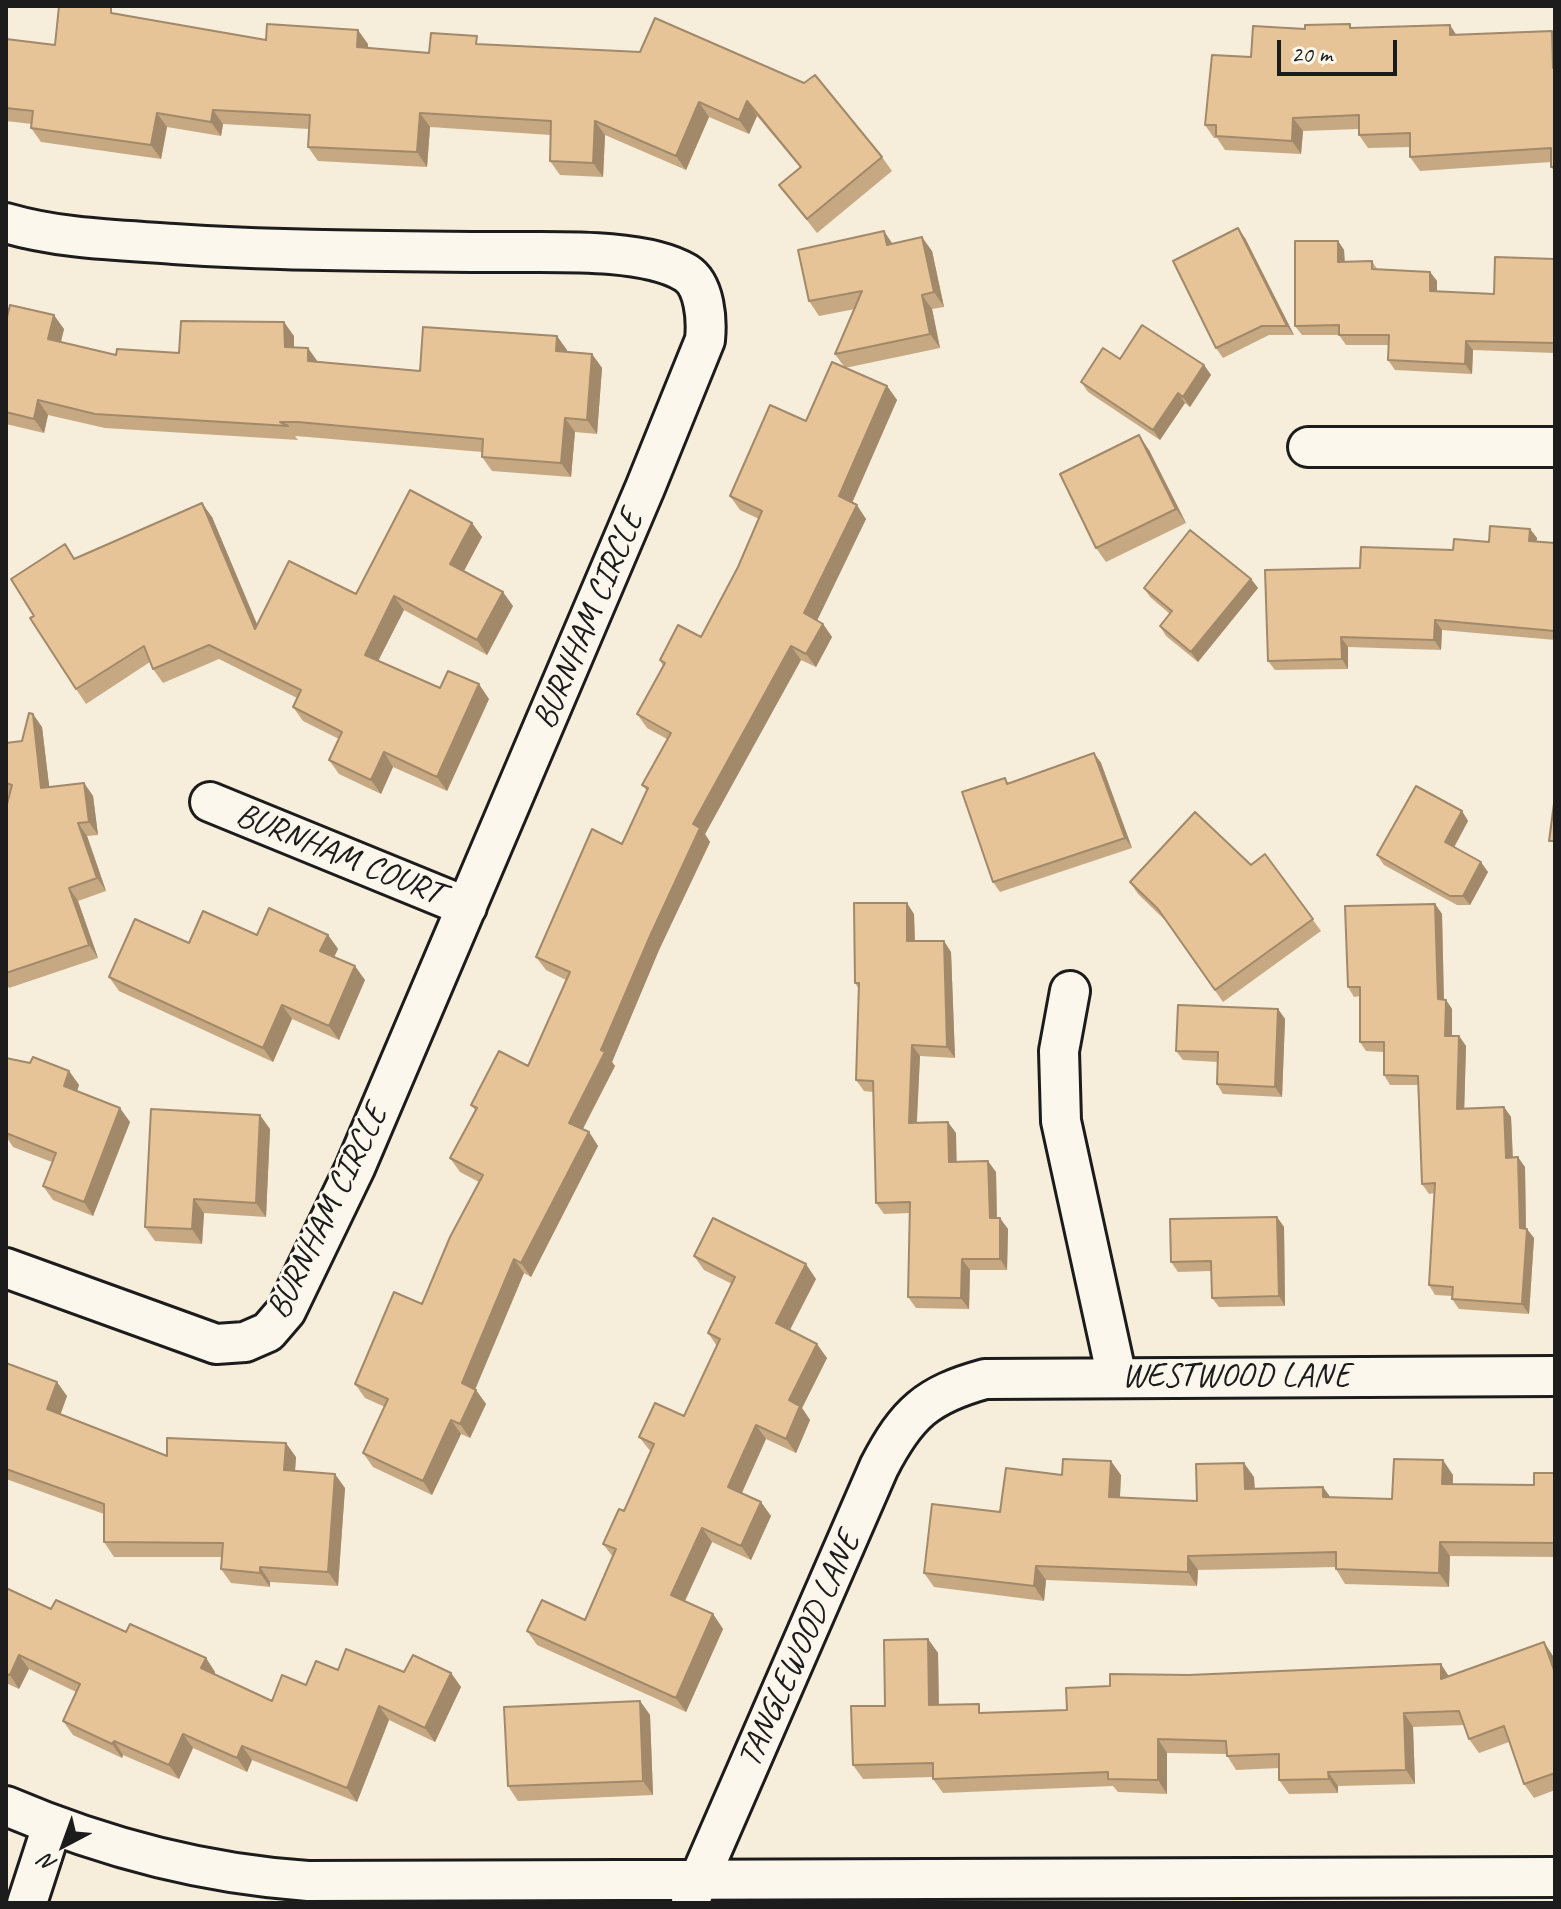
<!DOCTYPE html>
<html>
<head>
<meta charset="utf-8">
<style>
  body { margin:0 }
  #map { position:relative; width:1561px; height:1909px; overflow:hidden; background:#f7eddb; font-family:Caveat,sans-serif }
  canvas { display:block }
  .frame { position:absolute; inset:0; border:8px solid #1c1c1c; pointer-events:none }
  .north { position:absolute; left:24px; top:1805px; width:80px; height:80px; -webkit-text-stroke:6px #fbf7ec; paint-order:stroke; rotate:221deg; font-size:22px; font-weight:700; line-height:32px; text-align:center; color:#1c1c1c }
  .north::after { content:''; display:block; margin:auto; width:28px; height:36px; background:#1c1c1c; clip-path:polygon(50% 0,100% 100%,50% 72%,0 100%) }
  .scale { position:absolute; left:1277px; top:40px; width:120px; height:36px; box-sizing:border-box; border:4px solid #1c1c1c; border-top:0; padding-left:10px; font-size:24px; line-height:28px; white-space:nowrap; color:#1c1c1c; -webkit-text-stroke:6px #fbf7ec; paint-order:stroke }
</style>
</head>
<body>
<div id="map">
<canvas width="1561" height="1909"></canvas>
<div class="frame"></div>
<div class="north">N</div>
<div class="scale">20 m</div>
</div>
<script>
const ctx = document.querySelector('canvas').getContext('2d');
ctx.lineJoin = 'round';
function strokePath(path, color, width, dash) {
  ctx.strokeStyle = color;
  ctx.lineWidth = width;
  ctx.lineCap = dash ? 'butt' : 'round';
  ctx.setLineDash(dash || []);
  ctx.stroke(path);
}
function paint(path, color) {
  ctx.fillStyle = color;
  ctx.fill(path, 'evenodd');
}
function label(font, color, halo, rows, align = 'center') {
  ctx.font = font + ' Caveat,sans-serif';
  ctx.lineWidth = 6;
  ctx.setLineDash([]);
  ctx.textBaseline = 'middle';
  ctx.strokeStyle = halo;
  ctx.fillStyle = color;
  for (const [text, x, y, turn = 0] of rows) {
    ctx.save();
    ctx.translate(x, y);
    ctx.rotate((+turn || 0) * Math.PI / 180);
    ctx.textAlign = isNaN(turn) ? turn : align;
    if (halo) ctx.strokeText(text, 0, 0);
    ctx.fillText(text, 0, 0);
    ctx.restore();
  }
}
const street = new Path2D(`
  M6,223C61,239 118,240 174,244C279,251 384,251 489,252C541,253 642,246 686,273C705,285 707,320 705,340L645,488L355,1168L286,1311L268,1332L245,1342L216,1344L6,1268
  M1308,447H1555
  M210,802L467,907
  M1070,991L1059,1051L1061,1121L1117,1378
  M6,1806C102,1847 204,1874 308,1881L1555,1877
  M691,1898L879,1467C907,1413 927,1395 985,1379L1555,1376
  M27,1903L52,1826`);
strokePath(street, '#1c1c1c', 44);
strokePath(street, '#fbf7ec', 38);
paint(new Path2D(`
  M117,14L266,40L368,44V48L429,53L482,44L640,52L882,157L892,171L817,233L779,185L800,167L757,116L749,134L709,117L686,170L605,135L603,177L560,175L550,161L551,135L430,127L427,167L318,161L308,147L309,129L223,124L221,136L167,127L161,159L41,142L31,128L32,124L6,121V39L55,45Z
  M1353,28L1456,35L1555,36V172L1551,167V162L1420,171L1410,157V147L1368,148L1359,135V129L1303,131L1301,154L1225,150L1217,138H1214L1205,125L1251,57L1305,29Z
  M1245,238L1294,335H1269L1223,358L1216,348Z
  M1338,241L1344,250L1345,262L1372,261L1377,269L1430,272L1437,281V292L1494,294L1555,259V353L1473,350L1472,374L1395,370L1388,360L1389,345H1346L1339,335H1302L1295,326Z
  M893,244L932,251L944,307L932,309L940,348L845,368L887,386L897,400L852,502L866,519L817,620L823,624L832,637L816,667L801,660L705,834L710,842L659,950L612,1062L615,1066L583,1129L589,1132L598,1146L531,1277L524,1273L475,1389L486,1404L470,1438L461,1434L432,1495L373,1467L363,1453L385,1407L365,1398L355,1384L422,1304L479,1182L460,1172L450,1158L475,1110L471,1105L528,1066L566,980L546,970L536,957L622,844L647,791L642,785L667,739L647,728L637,714L663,666L660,660L701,637L738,567L759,519L740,510L730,496L806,421L845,368L835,354L855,309L819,316L809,301Z
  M6,321L64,329L61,342L116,355L179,353L294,336V348L318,362L420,371L567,350V352L592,354L602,368L597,434L575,432L571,477L492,471L482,457V452L308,437L295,436L298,440L105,428L48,415L44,433L6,424Z
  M1120,359L1204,365L1211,375L1190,407L1185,403L1160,440L1088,392L1081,382Z
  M1149,450L1186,523L1106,562L1096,548Z
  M212,517L257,625L356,594L472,523L482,537L464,571L513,606L487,655L404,610L378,661L440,688L489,699L447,791L393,767L381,794L339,774L329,760L339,739L303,721L293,707L297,698L219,659L163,683L153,669L150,662L86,704L76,689L34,616L75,559Z
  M1530,529L1537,538L1536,541L1555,543V640L1442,630L1441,650L1348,647V669L1275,670L1268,661L1360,568L1489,542Z
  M1251,579L1258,588L1198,662L1166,636L1160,626L1170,614L1150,597L1144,588Z
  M42,727L49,787L84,783L93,796L98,835L87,836L106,891L78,901L98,958L9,988L6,984V808L9,795L6,794V743L22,741Z
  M1094,753L1101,763L1132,848L1000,892L993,882L1005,778L1009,784Z
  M1462,811L1468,821L1454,848L1488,872L1470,905H1457L1384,865L1377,855Z
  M1265,854L1321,931L1223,1002L1167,922L1138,894L1130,882L1251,865Z
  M1435,904L1442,914L1444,1000H1446L1452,1009V1036H1459L1466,1046L1464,1108L1504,1107L1511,1117L1513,1157L1525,1167L1526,1229L1534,1238L1529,1314L1459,1309L1452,1299L1453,1296L1435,1295L1429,1285L1435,1193L1429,1194L1422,1184L1418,1085H1390L1384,1075V1052L1366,1051L1360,1042V996L1354,997L1348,987Z
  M914,914L915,941L951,952L955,1058L920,1056L917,1123L956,1133V1162L996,1172L997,1218L1008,1229L1007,1270H970L969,1309L916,1308L908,1297L910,1213L884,1214L876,1203L873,1092L864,1091L856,1080L859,989L855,983Z
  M257,935H328L338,949L334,957L365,980L339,1040L292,1019L273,1062L119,991L109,977L189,943Z
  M1278,1009L1285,1019L1282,1097L1223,1094L1217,1084L1218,1062L1183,1060L1176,1051Z
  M6,1058L69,1071L79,1085L77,1091L130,1122L93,1216L53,1200L43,1186L52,1162L13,1147L6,1136Z
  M270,1129L266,1217L204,1213L202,1244L155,1241L145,1227Z
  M1277,1217L1284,1227L1285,1306L1219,1307L1212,1298L1211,1271L1178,1272L1171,1262Z
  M694,1256L816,1279L790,1330L827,1358L802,1408L810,1420L796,1453L766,1439L742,1493L771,1516L751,1560L712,1542L685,1601L713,1614L723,1629L686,1712L537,1645L527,1631L585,1620L613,1557L603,1544L624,1511L651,1452L639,1437L684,1416L717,1346L708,1333L732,1284L704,1270Z
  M6,1363L67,1396L60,1415L167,1456L296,1457L295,1471L345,1488L338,1586L270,1582V1587L231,1583L221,1569L222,1557H114L104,1542V1514L6,1479Z
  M1555,1473V1557L1450,1556L1449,1587L1345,1584L1336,1569V1567L1198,1570L1197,1586L1046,1580L1044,1601L934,1587L924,1573L1000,1512L1062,1475H1121L1120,1498L1197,1501L1254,1477L1255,1489L1323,1487L1331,1498L1392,1499L1453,1475V1484L1534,1485Z
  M6,1588L51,1609L206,1658L215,1672L214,1674L272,1701L338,1670L451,1673L461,1687L435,1742L389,1720L357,1802L252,1760L247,1772L193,1748L179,1779L123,1755L122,1758L73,1735L63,1721L76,1692L29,1669L19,1689L6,1683Z
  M928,1639L938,1653L939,1705L985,1713L1067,1710L1110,1686L1189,1675L1449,1676L1554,1656L1555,1659V1790L1534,1798L1524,1784L1509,1742L1479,1753L1469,1739L1464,1725L1413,1727L1415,1784L1338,1786V1793L1289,1794L1279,1780V1768L1236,1770L1226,1754L1167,1753V1794L1118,1792L1113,1786L943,1793L933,1779V1777L863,1779L853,1765L885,1706Z
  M640,1701L650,1715L653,1795L518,1801L508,1786Z`), '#c6a983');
paint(new Path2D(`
  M1450,25L1459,39L1450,35Z
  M358,30L368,44L367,62L357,47Z
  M1552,31L1555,36V70L1553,68Z
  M747,101L757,116L749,134L739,120Z
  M699,102L709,117L686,170L676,156Z
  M213,110L223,124L221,136L211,122Z
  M157,113L167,127L161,159L151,145Z
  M420,113L430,127L427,167L417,152Z
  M1293,118L1303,131L1301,154L1292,141Z
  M595,121L605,135L603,177L593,163Z
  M1238,228L1245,238L1294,335L1287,326Z
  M884,231L894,246L887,245Z
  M922,237L932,251L944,307L934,292Z
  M1338,241L1344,250L1345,272L1338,262Z
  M1430,272L1437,281V301L1430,291Z
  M922,295L932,309L940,348L930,334Z
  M54,315L64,329L58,353L48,339Z
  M284,322L294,336V362L285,347Z
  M557,336L567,350L566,365L556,351Z
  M1466,341L1473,350L1472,374L1465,364Z
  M308,348L318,362L308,361Z
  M592,354L602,368L597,434L587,420Z
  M1204,365L1211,375L1190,407L1183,397Z
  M887,386L897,400L849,510L839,496Z
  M1178,393L1185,403L1160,440L1153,430Z
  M38,400L48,415L44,433L34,419Z
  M565,418L575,432L571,477L561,463Z
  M1139,435L1149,450L1186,523L1176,509Z
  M202,503L212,517L265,643L255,629Z
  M857,505L866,519L814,627L804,613Z
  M472,523L482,537L460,578L450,564Z
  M1530,529L1537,538L1536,550L1529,541Z
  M1251,579L1258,588L1198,662L1191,652Z
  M503,592L513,606L487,655L477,640Z
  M394,596L404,610L374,669L365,655Z
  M1435,620L1442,630L1441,650L1434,640Z
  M823,624L832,637L816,667L806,654Z
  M1341,637L1348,647V669L1342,659Z
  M791,646L801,660L705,834L710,842L659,950L612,1062L615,1066L579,1136L569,1123L693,824Z
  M479,684L489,699L447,791L437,777Z
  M33,714L42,727L51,801L41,788Z
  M384,752L393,767L381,794L371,780Z
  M1094,753L1101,763L1132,848L1125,838Z
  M84,783L93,796L98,835L89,822Z
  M1462,811L1468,821L1451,852L1445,842Z
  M78,823L87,836L106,891L97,878Z
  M1481,862L1488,872L1470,905L1463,896Z
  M69,888L78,901L98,958L89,945Z
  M907,903L914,914L915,952L907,941Z
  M1435,904L1442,914L1444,1009L1438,999Z
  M328,935L338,949L330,965L320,951Z
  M944,941L951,952L955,1058L947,1047Z
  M355,966L365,980L339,1040L329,1026Z
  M1446,1000L1452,1009V1045L1445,1036Z
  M282,1005L292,1019L273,1062L263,1048Z
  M1278,1009L1285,1019L1282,1097L1275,1087Z
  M1459,1036L1466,1046L1464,1118L1457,1109Z
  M912,1045L920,1056L916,1134L909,1123Z
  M69,1071L79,1085L74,1100L64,1086Z
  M1504,1107L1511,1117L1513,1167L1506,1158Z
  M120,1108L130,1122L93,1216L84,1202Z
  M260,1115L270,1129L266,1217L256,1203Z
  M948,1122L956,1133L957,1173L949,1162Z
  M589,1132L598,1146L531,1277L521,1263Z
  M1518,1157L1525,1167L1526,1238L1520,1228Z
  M988,1161L996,1172L997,1229L990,1218Z
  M194,1199L204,1213L202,1244L192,1229Z
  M1277,1217L1284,1227L1285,1306L1279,1296Z
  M1000,1218L1008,1229L1007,1270L1000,1259Z
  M1527,1229L1534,1238L1529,1314L1522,1304Z
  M514,1259L524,1273L472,1397L462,1383Z
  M962,1259L970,1270L969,1309L961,1298Z
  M806,1264L816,1279L786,1337L776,1323Z
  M817,1344L827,1358L802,1408L810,1420L796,1453L786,1439L789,1400Z
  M57,1382L67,1396L57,1424L47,1409Z
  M476,1390L486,1404L470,1438L460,1424Z
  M451,1420L461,1434L432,1495L423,1481Z
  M756,1425L766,1439L738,1501L728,1487Z
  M286,1443L296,1457L294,1484L284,1470Z
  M1443,1460L1453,1475L1452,1498L1442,1484Z
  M1111,1461L1121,1475L1119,1512L1109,1497Z
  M1244,1463L1254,1477L1255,1503L1245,1489Z
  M335,1474L345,1488L338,1586L328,1572Z
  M1323,1487L1333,1501L1323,1497Z
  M761,1502L771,1516L751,1560L741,1546Z
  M702,1528L712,1542L681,1609L671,1595Z
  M1440,1542L1450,1556L1449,1587L1439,1573Z
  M1188,1556L1198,1570L1197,1586L1188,1572Z
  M1036,1566L1046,1580L1044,1601L1034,1586Z
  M260,1567L270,1582V1587L260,1573Z
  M713,1614L723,1629L686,1712L676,1698Z
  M928,1639L938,1653L939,1719L929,1705Z
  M1544,1642L1555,1659V1673Z
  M19,1655L29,1669L19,1689L10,1675Z
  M206,1658L215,1672L211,1682L201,1668Z
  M1441,1664L1450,1678L1441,1679Z
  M451,1673L461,1687L435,1742L425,1728Z
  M640,1701L650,1715L653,1795L643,1781Z
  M379,1706L389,1720L357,1802L347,1788Z
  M1404,1713L1413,1727L1415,1784L1406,1770Z
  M183,1734L193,1748L179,1779L169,1765Z
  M1158,1739L1167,1753V1794L1158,1780Z
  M114,1741L123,1755L122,1758L112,1744Z
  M242,1746L252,1760L247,1772L237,1758Z
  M1328,1772L1338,1786V1793L1329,1779Z`), '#a1896a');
const building = new Path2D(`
  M59,6H111V13L266,40L267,24L358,30L357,47L429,53L431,33L477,36L476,44L640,52L655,18L804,83L815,75L882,157L807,219L779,185L801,167L747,101L739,120L699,102L676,156L595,121L593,163L550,161L551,121L420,113L417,152L308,147L310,115L213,110L211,122L157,113L151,145L31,128L33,111L6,108V39L55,45Z
  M1350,24V28L1450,25V35L1552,31L1553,68H1555V167H1551V148L1410,157V133L1359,135V115L1293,118L1292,141L1216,136V125H1205L1212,55L1251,57L1253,26L1305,29V25Z
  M1238,228L1287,326H1262L1216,348L1173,261Z
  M884,231L887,245L922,237L934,292L922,295L930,334L835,354L862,291L809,301L798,250Z
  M1295,241H1338V262L1372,261V269L1430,272V291L1494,294L1495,257L1555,259V343L1466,341L1465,364L1388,360L1389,335H1339V325L1295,326Z
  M10,305L54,315L48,339L116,355L117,349L179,353L181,321L284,322L285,347L308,348V361L420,371L423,327L557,336L556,351L592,354L587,420L565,418L561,463L482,457L483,439L298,422H280L288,426L95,414L38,400L34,419L6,412V321Z
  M1142,325L1204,365L1183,397L1178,393L1153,430L1081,382L1103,348L1120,359Z
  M832,362L887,386L839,496L857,505L804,613L823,624L806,654L791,646L693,824L700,828L650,936L601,1050L605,1052L569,1123L589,1132L521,1263L514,1259L462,1383L476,1390L460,1424L451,1420L423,1481L363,1453L388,1399L355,1384L394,1292L422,1304L450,1237L483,1175L450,1158L477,1108L471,1105L499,1051L528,1066L570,972L536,957L592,829L622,844L648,788L642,785L671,733L637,714L665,663L660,660L678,625L701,637L738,567L762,511L730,496L770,405L806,421Z
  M1139,435L1176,509L1096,548L1060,474Z
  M410,490L472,523L450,564L503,592L477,640L394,596L365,655L440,688L448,671L479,684L437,777L384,752L371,780L329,760L342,732L293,707L301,690L209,645L153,669L144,646L76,689L30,618L34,616L11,579L65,544L74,559L202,503L255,629L289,561L356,594Z
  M1490,526L1530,529L1529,541L1555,543V631L1435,620L1434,640L1341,637L1342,659L1268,661L1265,570L1360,568L1361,547L1453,550L1454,539L1489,542Z
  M1190,530L1251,579L1191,652L1160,626L1172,611L1144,588Z
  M29,713L33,714L41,788L84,783L89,822L78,823L97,878L69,888L89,945L6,973V808L12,785L6,783V743L22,741Z
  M1094,753L1125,838L993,882L962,792L1005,778L1007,784Z
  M1416,786L1462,811L1445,842L1481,862L1463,896H1450L1377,855Z
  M1555,796V841H1549Z
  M1195,812L1251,865L1265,854L1313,919L1215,990L1158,909L1130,882Z
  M854,903H907V941H944L947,1047L912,1045L909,1123L948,1122L949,1162L988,1161L990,1218H1000V1259H962L961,1298L908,1297L910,1202L876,1203L873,1081L856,1080L859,983H855Z
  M1435,904L1438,999L1446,1000L1445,1036H1459L1457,1109L1504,1107L1506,1158L1518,1157L1520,1228L1527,1229L1522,1304L1452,1299L1453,1287L1429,1285L1435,1183L1422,1184L1418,1076L1384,1075V1042H1360V987H1348L1345,906Z
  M269,908L328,935L320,951L355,966L329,1026L282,1005L263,1048L109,977L135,919L189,943L203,911L257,935Z
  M1178,1005L1278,1009L1275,1087L1217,1084L1218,1052L1176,1051Z
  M33,1057L69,1071L64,1086L120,1108L84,1202L43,1186L56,1153L6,1133V1058L30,1063Z
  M151,1109L260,1115L256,1203L194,1199L192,1229L145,1227Z
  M1277,1217L1279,1296L1212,1298L1211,1261L1171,1262L1170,1219Z
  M713,1218L806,1264L776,1323L817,1344L789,1400L800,1406L786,1439L756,1425L728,1487L761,1502L741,1546L702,1528L671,1595L713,1614L676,1698L527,1631L542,1600L585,1620L616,1549L603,1544L619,1509L624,1511L654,1444L639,1437L655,1403L684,1416L720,1339L708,1333L735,1277L694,1256Z
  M6,1363L57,1382L47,1409L167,1456V1438L286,1443L284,1470L335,1474L328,1572L260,1567V1573L221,1569L223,1543L104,1542V1504L6,1469Z
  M1063,1459L1111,1461L1109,1497L1197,1501L1196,1464L1244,1463L1245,1489L1323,1487V1497L1392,1499L1394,1459L1443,1460L1442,1484L1534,1485V1473H1555V1543L1440,1542L1439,1573L1336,1569V1552L1188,1556V1572L1036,1566L1034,1586L924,1573L932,1504L1000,1512L1006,1468L1062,1475Z
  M6,1588L51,1609L56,1600L126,1632L130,1624L206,1658L201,1668L272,1701L282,1675L306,1685L316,1661L338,1670L346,1649L404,1672L413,1655L451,1673L425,1728L379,1706L347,1788L242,1746L237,1758L183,1734L169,1765L114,1741L112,1744L63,1721L80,1684L19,1655L10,1675L6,1674Z
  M928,1639L929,1705L979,1704V1713L1067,1710L1066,1688L1110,1686V1674L1189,1675L1441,1664V1679L1544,1642L1555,1673V1773L1524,1784L1504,1726L1469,1739L1459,1711L1404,1713L1406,1770L1328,1772L1329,1779L1279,1780V1754L1227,1756L1226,1741L1158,1739V1780L1108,1779V1772L933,1779V1763L853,1765L851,1706H885L884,1640Z
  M640,1701L643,1781L508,1786L504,1707Z`);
paint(building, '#e6c498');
strokePath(building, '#a1896a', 2);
label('34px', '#1c1c1c', '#fbf7ec', [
  ["BURNHAM CIRCLE",589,620,-67],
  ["BURNHAM COURT",339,855,22],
  ["BURNHAM CIRCLE",328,1212,-64],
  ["WESTWOOD LANE",1236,1377],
  ["TANGLEWOOD LANE",800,1650,-66]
]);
</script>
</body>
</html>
